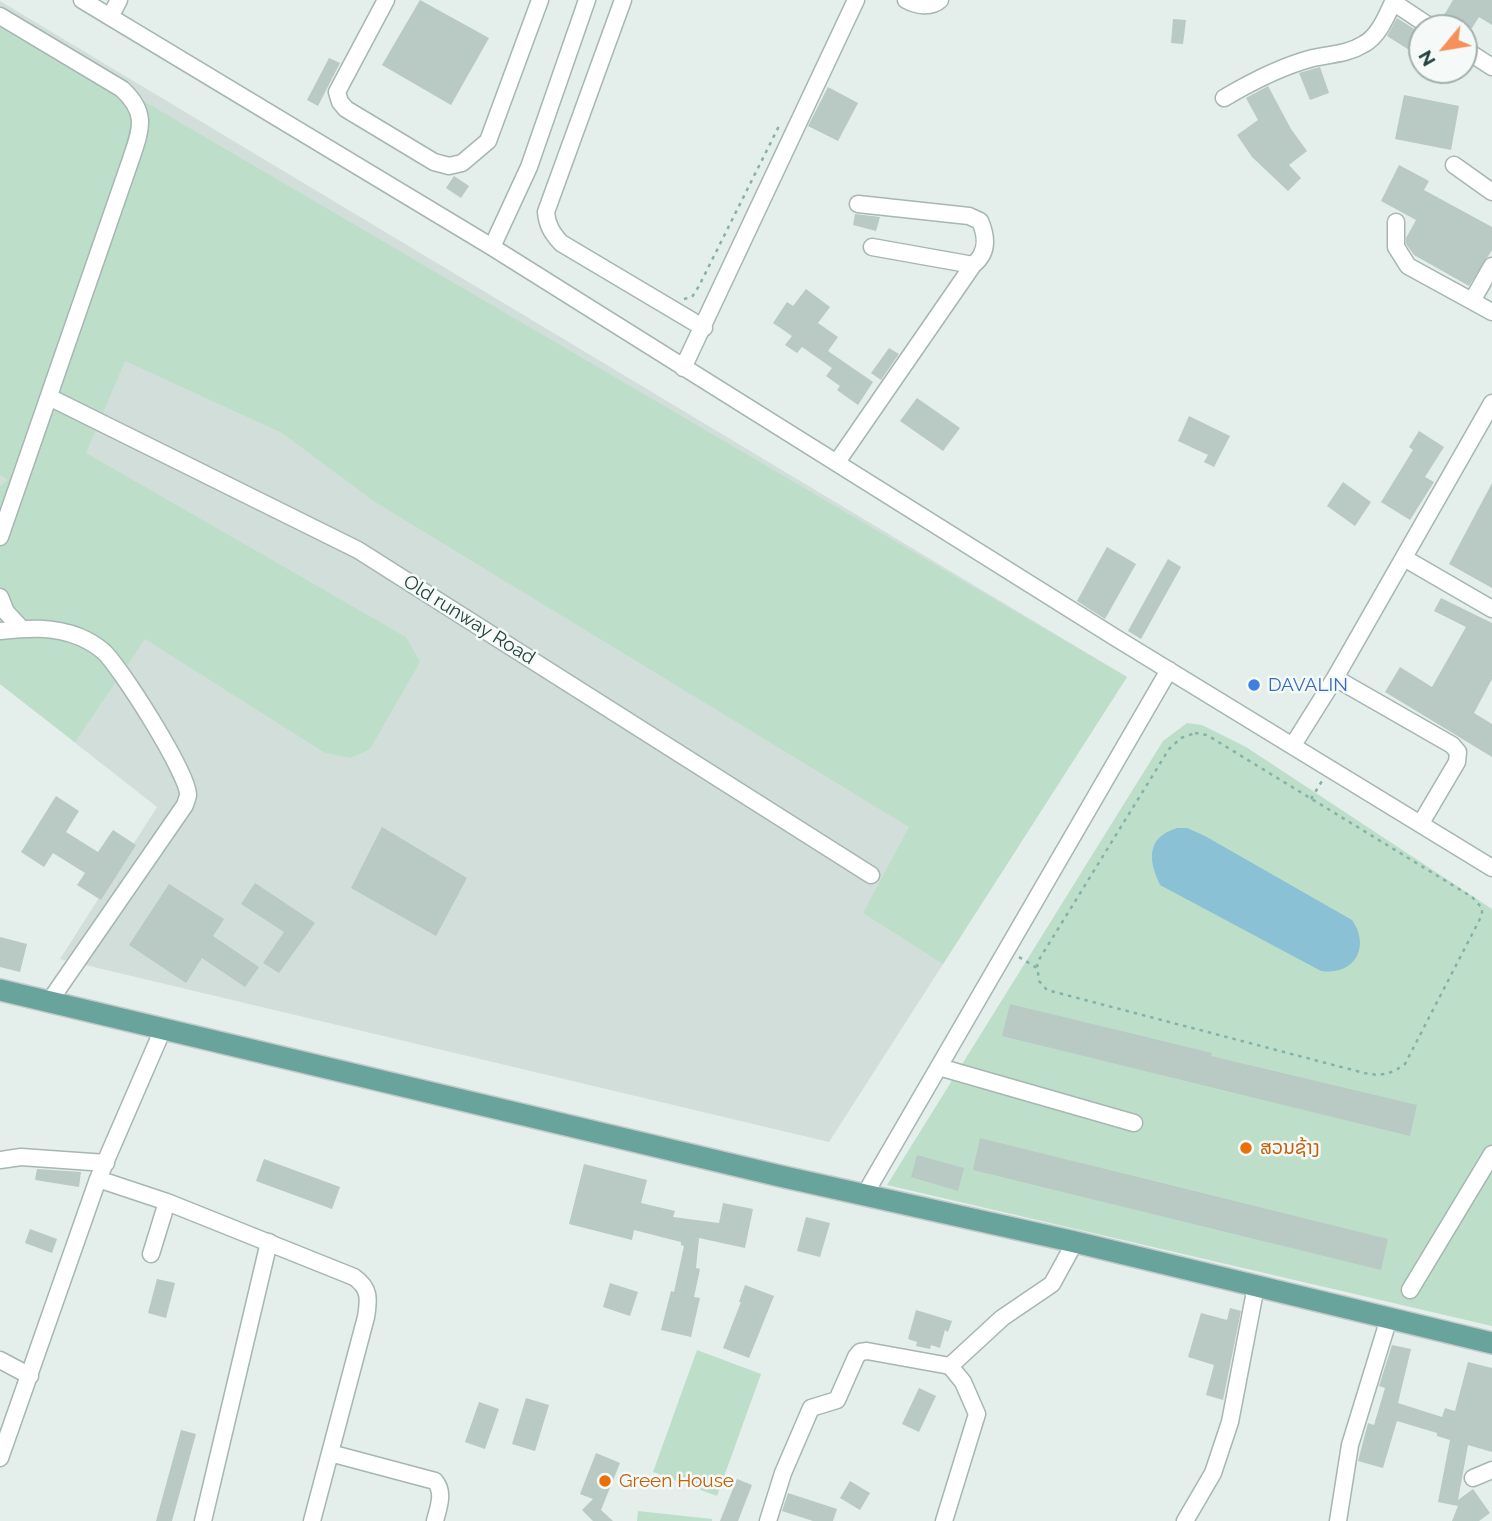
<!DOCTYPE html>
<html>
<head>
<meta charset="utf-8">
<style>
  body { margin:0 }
  #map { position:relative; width:1492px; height:1521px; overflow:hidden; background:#e4eeeb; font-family:Raleway,sans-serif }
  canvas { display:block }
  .north { position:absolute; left:1408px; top:14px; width:70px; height:70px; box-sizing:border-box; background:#f5faf8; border:2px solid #a1b0ac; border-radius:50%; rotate:240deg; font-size:19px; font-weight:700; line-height:28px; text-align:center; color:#23403b }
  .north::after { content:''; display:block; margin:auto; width:24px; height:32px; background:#f5905b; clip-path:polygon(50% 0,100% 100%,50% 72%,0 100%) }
</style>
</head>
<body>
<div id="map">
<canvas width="1492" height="1521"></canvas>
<div class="north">N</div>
</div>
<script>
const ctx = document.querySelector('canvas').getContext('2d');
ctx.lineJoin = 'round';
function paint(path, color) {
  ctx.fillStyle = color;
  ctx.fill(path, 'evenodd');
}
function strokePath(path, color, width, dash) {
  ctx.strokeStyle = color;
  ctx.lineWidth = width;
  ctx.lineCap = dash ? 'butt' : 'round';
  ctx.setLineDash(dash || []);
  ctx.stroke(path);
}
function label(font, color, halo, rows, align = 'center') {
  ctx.font = font + ' Raleway,"Noto Sans Lao",sans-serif';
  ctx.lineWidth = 5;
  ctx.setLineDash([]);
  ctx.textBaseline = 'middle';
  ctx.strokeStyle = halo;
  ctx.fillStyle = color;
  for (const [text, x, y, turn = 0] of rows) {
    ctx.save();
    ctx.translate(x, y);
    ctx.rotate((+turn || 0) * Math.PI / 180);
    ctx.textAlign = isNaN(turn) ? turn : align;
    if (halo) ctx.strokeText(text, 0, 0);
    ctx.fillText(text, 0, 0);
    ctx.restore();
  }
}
paint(new Path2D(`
  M0,1L1127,677L829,1142L60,959L157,807L0,684Z`), '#d2deda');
paint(new Path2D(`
  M0,17L1127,677L943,964L863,913L909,827L375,502L282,433L125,361L86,453L406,637L420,662L370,749L351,758L325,753L145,639L75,742L0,684V486L8,480L0,475Z
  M1187,723L1202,725L1246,747L1492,909V1326L887,1185L1163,741Z
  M697,1350L761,1374L717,1496L653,1472Z
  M638,1511L712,1519V1521H637Z`), '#bddfca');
paint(new Path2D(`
  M1177,828H1187L1205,836L1352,920C1371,947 1354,976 1321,971L1160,885C1148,860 1146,838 1177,828Z`), '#8bc1d4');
paint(new Path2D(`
  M420,0L489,38L451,105L382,65Z
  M1453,0H1492V25L1479,17L1472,28H1450L1440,22Z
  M1397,18L1422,34V58L1387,36Z
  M1173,19L1186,20L1183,44L1171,43Z
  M329,58L340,63L318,106L307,100Z
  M1320,67L1329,93L1310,100L1299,73Z
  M1268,86L1291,129L1307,151L1289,165L1301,178L1288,191L1252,157L1237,135L1258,120L1246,98Z
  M828,87L858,103L838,141L808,126Z
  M1404,95L1459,106L1451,150L1395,139Z
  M1399,165L1429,181L1424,190L1492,227V250L1469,286L1414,255L1406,244V238L1416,220L1381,201Z
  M454,176L469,186L461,198L446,188Z
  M855,214L880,217L876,231L853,225Z
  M806,289L830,307L818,323L838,337L828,351L873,382L858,405L837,390L840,386L826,376L832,368L802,347L797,353L785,345L792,336L773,323L787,302L793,306Z
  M889,348L899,354L881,380L871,373Z
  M917,398L960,428L943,451L900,421Z
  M1189,416L1230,436L1214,467L1204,462L1208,455L1178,441Z
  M1419,431L1444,447L1425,477L1434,482L1410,520L1381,502L1413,450L1409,447Z
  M1343,482L1371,502L1355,526L1327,506Z
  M1492,483V588L1449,564Z
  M1107,547L1136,564L1105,619L1077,601Z
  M1168,559L1181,567L1141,639L1128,631Z
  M1441,598L1492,623V679L1474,713L1492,724V757L1385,692L1400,667L1432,687L1466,627L1434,611Z
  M56,796L79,811L66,832L98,852L113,830L136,845L101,900L77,885L85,873L53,853L44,867L21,852Z
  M382,827L467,878L436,936L351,888Z
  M255,883L315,923L279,973L263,963L284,932L241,904Z
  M169,884L224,919L213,936L259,967L245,987L202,958L186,983L129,945Z
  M0,937L27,944L20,972L0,967Z
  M1010,1004L1212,1053L1211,1056L1417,1105L1410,1136L1002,1036Z
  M980,1138L1388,1239L1381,1270L973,1170Z
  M917,1155L964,1168L958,1191L911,1177Z
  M264,1159L340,1187L332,1209L256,1181Z
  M584,1164L647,1180L641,1203L675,1211L673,1217L719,1223L723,1203L753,1209L745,1248L699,1238L696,1268L700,1269L694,1297L700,1298L691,1337L661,1330L671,1291L674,1292L684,1246L681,1245V1242L634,1230L632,1240L569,1224Z
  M37,1169L81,1172L79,1187L35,1180Z
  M806,1217L830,1223L820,1257L797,1251Z
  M30,1229L57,1239L52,1253L25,1243Z
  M157,1279L175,1283L166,1318L148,1313Z
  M610,1283L638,1292L630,1316L603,1307Z
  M745,1285L774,1296L749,1358L723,1348L741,1302H739Z
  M1230,1308L1241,1311L1223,1400L1206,1395L1214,1365L1188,1357L1201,1313L1227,1320Z
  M916,1310L952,1321L948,1332L945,1330L940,1348L931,1345L930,1349L916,1346L917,1342L908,1339Z
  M1392,1345L1411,1349L1398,1403L1442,1417L1445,1408L1455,1411L1468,1362L1492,1368V1452L1468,1445L1458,1500L1473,1489L1490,1513L1479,1521H1452L1458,1506L1438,1502L1450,1440L1437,1436V1433L1397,1421L1383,1468L1358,1461L1368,1423L1374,1425L1385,1388L1379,1386Z
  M919,1388L936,1396L919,1432L902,1424Z
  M526,1398L549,1405L535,1451L512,1444Z
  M479,1402L499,1409L485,1449L465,1442Z
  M181,1430L196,1434L172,1521H156Z
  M596,1453L620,1463L601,1510L613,1521H593L582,1510L593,1499L580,1494Z
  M737,1479L752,1485L738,1521H720Z
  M850,1481L870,1493L860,1510L840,1498Z
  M788,1493L837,1509L833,1521H813L782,1511Z`), '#b9c9c4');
const minor = new Path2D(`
  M82,0L492,247L1116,638L1492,868
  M386,0L337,92L340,102L346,109L434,162L449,166L462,163L488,141L540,0
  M623,0L546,212C547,225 552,233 561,243L704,328
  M906,0C917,6 931,8 940,0
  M1393,2L1432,28
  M0,16L122,89C148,113 141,129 131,159L0,537
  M110,17L119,0
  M1464,49L1492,67
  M1224,98C1251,82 1282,66 1313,58C1331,54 1348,54 1364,44C1379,36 1387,15 1394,0
  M1454,165L1492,192
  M1396,222V247L1408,266L1492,312
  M492,247L529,167L587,0
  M872,247L973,265
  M1472,301L1492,266
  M683,368L856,0
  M49,397L358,550L871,875
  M837,462L973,265C988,253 987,237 980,221L969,216L858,204
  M1404,558L1492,609
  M0,597L6,612L21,628
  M0,631C28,628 53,626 80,637C87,640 97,646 103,651C120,666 189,775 188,795C188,797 185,804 185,805L49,1002
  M1335,678L1452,745L1458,752L1457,762L1421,823
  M1293,745L1335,678L1492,403
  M939,1067L1134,1123
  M0,1160L21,1157L106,1163
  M98,1179L167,1202L354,1277C370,1288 369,1299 366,1317L312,1521
  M865,1194L1169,670
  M151,1254L167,1202
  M1410,1290L1492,1154
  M0,1360L30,1376
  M330,1453L435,1481C445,1493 438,1508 435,1521
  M0,1458L98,1179L163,1029
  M1473,1478L1492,1470
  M203,1521L269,1242
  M768,1521L783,1473L811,1408L837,1400L856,1357L860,1352L867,1351L950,1366
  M944,1521L977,1414L963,1382L950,1366L1002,1318L1052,1284L1075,1242
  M1185,1521L1213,1473L1230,1422L1256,1286
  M1338,1521L1350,1445L1389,1318`);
const major = new Path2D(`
  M0,990L780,1176L1075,1242L1492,1343`);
strokePath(minor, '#a6b6b3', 19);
strokePath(major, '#c1cac8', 24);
strokePath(new Path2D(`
  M684,299L692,297L699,286L779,126
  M1195,733L1207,735L1472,897L1482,908V915L1405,1064C1382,1081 1370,1074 1345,1068L1047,990L1039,981L1037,963L1169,749L1181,738Z
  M1311,799L1322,781
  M1019,957L1037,968`), '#84b2a8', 2.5, [3.5, 5]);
strokePath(minor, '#fff', 16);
strokePath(major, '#68a49b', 21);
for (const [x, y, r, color] of [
  [1254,685,7,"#3f7fe0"],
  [1246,1148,7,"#e8710a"],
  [605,1481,7,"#e8710a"]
]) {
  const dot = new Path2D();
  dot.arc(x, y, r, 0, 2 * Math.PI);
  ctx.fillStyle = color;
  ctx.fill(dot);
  strokePath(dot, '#f5faf8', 2.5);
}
label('19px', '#23403b', '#f5faf8', [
  ["Old runway Road",469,620,32]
]);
label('19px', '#366cbe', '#f5faf8', [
  ["DAVALIN",1268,685]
], 'left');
label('19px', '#c56008', '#f5faf8', [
  ["ສວນຊ້າງ",1260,1148],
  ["Green House",619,1481]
], 'left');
</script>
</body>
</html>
